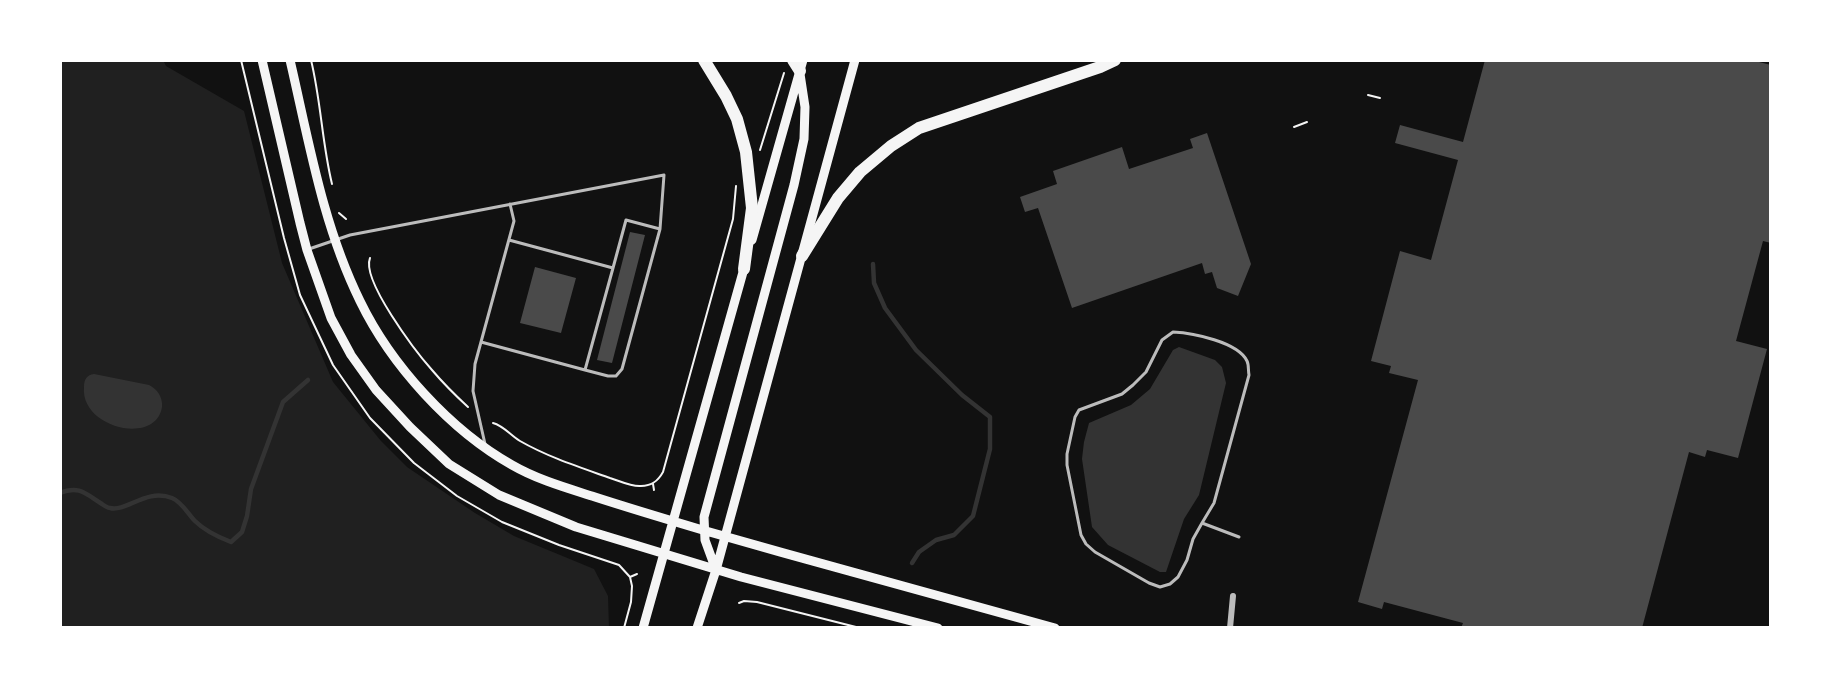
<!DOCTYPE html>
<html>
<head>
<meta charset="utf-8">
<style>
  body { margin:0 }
  #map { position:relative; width:1831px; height:688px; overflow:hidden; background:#111; font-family:"Sofia Sans Condensed",sans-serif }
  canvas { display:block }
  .frame { position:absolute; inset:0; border:62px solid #fff; pointer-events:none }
</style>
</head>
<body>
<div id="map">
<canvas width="1831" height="688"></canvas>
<div class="frame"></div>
</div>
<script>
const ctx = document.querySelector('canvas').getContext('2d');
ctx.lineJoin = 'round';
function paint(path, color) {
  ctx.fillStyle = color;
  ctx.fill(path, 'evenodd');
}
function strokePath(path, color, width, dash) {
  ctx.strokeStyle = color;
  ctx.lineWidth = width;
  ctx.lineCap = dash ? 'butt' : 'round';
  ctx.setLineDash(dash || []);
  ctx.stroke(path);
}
paint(new Path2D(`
  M60,60H163L166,66L244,111L282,263L333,382L381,441L407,467L475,513L514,536L594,569L608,596L609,628H60Z`), '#202020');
paint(new Path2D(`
  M1179,347L1215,360L1222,367L1226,383L1199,495L1184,519L1166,572H1160L1108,545L1092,527L1082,459L1084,442L1089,423L1131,405L1150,389L1173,350Z
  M94,374L149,385C157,389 163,397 162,407C156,446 80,428 84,387C84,379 87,375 94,374Z`), '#333');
strokePath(new Path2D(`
  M873,264L874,283L885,308L916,350L962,395L990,417V449L973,516L954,535L936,540L919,552L912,563
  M60,493C79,485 86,494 102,504C103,505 108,508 110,508C127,512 146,488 172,498C182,502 188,514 195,521C205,531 218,537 231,542L242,532L247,516L251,489L283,402L308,380`), '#333', 4.5);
paint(new Path2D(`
  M1485,60H1751L1771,65V212L1769,221L1771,222V243L1763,241L1736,341L1767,349L1738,458L1707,450L1705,457L1689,452L1642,628H1461L1463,623L1384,602L1382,609L1358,602L1418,380L1389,373L1391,366L1371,361L1400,251L1431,260L1458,160L1395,143L1400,125L1463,142Z
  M1207,133L1251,264L1238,296L1217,288L1212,272L1205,274L1202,263L1072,308L1038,208L1025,212L1020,197L1057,184L1053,171L1122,147L1129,169L1193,148L1190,139Z
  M630,232L645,235L612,363L597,360Z
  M535,267L576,278L561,333L520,323Z`), '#4a4a4a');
strokePath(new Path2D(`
  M241,60L284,238L300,295L333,365L370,418L414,463L457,496L502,522L559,545L619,565L630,577L632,586L631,602L624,628
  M311,60C321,101 322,143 332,184
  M1368,95L1380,98
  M1294,127L1307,122
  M760,150L784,73
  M339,213L346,219
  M370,258C361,280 416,352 432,370C443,383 455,395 468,407
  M493,423C504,426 510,435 520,441C548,457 579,467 610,478C620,481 631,487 641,486C652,486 658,481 663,472L733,219L736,186
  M653,484L654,490
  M630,577L637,574
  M739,603L744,601L757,602L860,628`), '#f5f5f5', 2);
strokePath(new Path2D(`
  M309,249L350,235L664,175L660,229L622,369L616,376H608L585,370
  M613,268L626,220L660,229
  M481,342L585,370L613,268L509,240
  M485,444L473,391L475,364L514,221L510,204
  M1202,523L1193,539L1187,560L1178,577L1170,584L1160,587L1149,583L1095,552L1086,544L1081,535L1067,465V454L1075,417L1079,410L1122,394L1133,385L1146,372L1162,340L1173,332C1193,333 1238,342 1247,361C1249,365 1248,370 1249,375L1214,503L1202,523L1239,537`), '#bcbcbc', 3);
strokePath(new Path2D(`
  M1230,628L1233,596`), '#bcbcbc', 6);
strokePath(new Path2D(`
  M262,60L300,223L307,250L331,318L351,355L376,390L410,427L449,464L499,495L576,527L741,577L938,628
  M290,60C309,142 323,226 360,301C391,365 450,430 512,465C538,480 567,488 595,497C632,509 669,520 706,531C822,564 938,596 1055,628
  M752,240L803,60
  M716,570L705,540L704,517L794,185L804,139L805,107L800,74
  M643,628L745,265
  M697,628L716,570L855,60`), '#f5f5f5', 9);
strokePath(new Path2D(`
  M704,60L726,96L737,119L746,152L752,208L744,269
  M793,60L800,71
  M802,256L838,198L860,172L891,146L919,128L1100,67L1115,60`), '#f5f5f5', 12);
</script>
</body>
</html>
